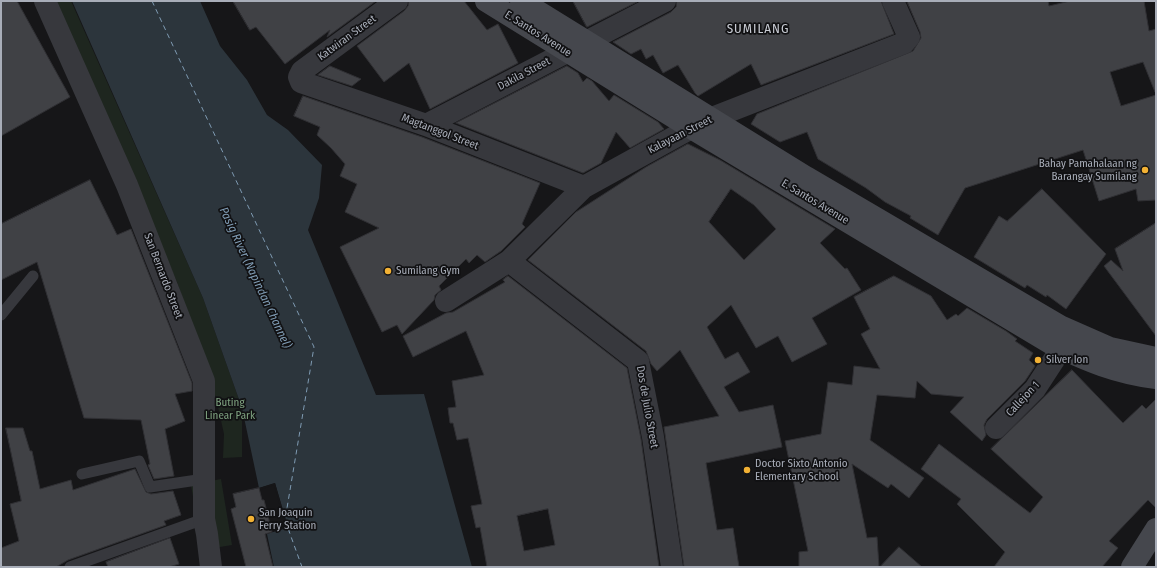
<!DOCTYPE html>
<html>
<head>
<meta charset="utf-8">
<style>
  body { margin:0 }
  #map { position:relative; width:1157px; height:568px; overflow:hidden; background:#161618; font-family:"Fira Sans Condensed",sans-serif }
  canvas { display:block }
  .frame { position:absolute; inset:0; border:2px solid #a8adb8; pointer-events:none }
</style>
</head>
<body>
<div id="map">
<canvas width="1157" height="568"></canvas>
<div class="frame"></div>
</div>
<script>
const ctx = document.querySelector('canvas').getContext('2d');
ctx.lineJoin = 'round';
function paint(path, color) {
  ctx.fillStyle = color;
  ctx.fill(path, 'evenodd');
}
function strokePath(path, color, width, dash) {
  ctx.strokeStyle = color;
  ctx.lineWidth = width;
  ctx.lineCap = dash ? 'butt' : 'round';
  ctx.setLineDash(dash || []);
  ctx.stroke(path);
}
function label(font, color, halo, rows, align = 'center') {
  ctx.font = font + ' "Fira Sans Condensed",sans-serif';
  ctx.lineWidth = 3.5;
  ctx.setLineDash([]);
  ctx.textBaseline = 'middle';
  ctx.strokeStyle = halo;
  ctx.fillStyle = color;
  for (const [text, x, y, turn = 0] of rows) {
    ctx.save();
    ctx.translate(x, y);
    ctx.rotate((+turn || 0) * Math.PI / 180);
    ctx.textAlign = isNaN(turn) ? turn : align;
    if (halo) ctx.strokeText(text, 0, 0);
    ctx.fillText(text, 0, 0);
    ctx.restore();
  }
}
paint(new Path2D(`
  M52,1H71L203,298L242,408V457L223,458L224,434L216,398L177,282Z
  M221,479L232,545L202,550L191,485Z`), '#1e261f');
paint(new Path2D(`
  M72,1H200L220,46L247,80L267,115L288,130L322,165L319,198L308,230L376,395L424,394L472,567H274L267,534L288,527L275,483L259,488L242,408L203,298Z`), '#2c353c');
paint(new Path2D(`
  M275,483L288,528L272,532V530L285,526L274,485L260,490L259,488Z`), '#161618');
strokePath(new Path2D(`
  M152,1L314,347L285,520L302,567`), '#7f9bb3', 1, [5, 4]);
const building = new Path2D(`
  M1,1H17L70,97L1,136Z
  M233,1H376L327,37L330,30L285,64L256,27L250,30Z
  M409,1H464L487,30L498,24L518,63L430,109L409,63L384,82L357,46L404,11L408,6Z
  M573,1H636L637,2L587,27Z
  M677,1H881L894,34L761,85L751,64L698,96L695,93L678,65L663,73L653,55L646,59L641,49L631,54L613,42L671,12L676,7Z
  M907,1H1048L1049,6L1070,1H1144L1149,31L1156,29V92H1155L1143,62L1110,72L1121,106L1156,95V200L1138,201L1136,189L1099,201L1083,150L965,188L938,235L910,218L911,216L885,202L866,188L818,159L807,132L780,142L751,124L757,114L913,51L921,38L920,32Z
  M330,66L361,79L352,86L318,75Z
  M567,66L578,73L583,82L587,78L592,81L609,101L614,95L658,122L664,129L630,148L616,132L601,163L583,173L456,123Z
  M303,96L422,137L540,183L522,224L525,227L501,251L485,262L477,255L469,263L466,259L439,286L441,290L435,295L434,300L402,334L397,325L382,332L340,247L379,228L345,212L357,184L340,176L345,164L331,148L317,135L320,127L294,116Z
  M688,144L720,160L835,229L820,243L845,269L847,268L861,290L812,318L827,344L792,362L778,336L756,348L731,305L707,327L725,359L738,352L750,372L724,387L739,412L773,405L782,447L706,463L717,530L733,528L739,567H684L664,427L719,416L680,350L657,371L651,364L646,351L528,260L576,212L646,167ZM731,189L754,205L776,229L744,260L709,222Z
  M90,180L117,235L131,229L192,383V391L175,394L185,421L165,429L174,476L154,479L148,465L150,464L141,420L84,418L37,262L1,280V224Z
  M1042,189L1106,254L1066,309L1047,295L1046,297L1027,285L1025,288L974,257L999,216L1007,221Z
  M1156,223V336L1104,266L1111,260L1123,271L1115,249Z
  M508,276L627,368L641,439L659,567H487L480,527L476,528L471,506L482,504L468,438L457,440L453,423H450L448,408L456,407L452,381L484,375L466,331L413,357L403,336L446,313L453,312L505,282L503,280ZM548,509L555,545L524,551L517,516Z
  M894,276L931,296L947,320L956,314L958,316L967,308L1006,331L1017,339L1015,341L1033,353L1029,360L1035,366L1025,381L987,419L984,425L986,435L982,441L950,412L964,397L931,394L917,381L915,398L877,395L870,440L924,478L909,498L891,484L888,488L852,464L867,538L877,537L879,567H799V552L808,551L785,441L821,434L828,382L852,385L854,366L880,369L861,334L870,329L854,297Z
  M1072,370L1123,423L1142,405L1146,409L1156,399V508L1148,500L1109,541L1118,548L1102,567H994L1005,552L957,504L961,499L921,469L939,444L1030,513L1043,497L991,449Z
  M6,428H23L30,451H32L40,489L71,480L73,490L135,469L146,492L151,494L173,491L181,515L164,521L166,525L68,560L56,567H1V548L19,541L10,504L21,501Z
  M259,488L262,500H264L272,532L265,534L273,567H246L231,509L236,507L233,494Z
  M170,538L179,564L169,567H108L106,562Z
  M899,547L922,567H880Z`);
paint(building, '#404145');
strokePath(building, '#303034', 1);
strokePath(new Path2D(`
  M1,315L33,276
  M82,474L139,461L150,487L204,479
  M70,567L204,519`), '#37383d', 11);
strokePath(new Path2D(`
  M45,1L127,185L204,381V519L207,534L211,567
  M397,1L302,71L299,77L301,82L426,125L584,187
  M426,125L665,1
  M509,261L638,361L653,437L672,567
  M446,301L509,261L584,187L691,128L712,118L904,43L909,37L893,1
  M996,428L1035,389L1061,349`), '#37383d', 22);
strokePath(new Path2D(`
  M486,1L691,128L1052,344C1088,361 1116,373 1156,378
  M521,1L806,177L1060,326L1110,348L1156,358
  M1132,567L1156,529`), '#45474d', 22);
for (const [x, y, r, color] of [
  [1145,170,4,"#f2b134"],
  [388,271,4,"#f2b134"],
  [1038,360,4,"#f2b134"],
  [747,470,4,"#f2b134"],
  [251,519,4,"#f2b134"]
]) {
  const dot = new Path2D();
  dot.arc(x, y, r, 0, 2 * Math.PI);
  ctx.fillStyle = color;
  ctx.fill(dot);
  strokePath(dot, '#111113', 1.5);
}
label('11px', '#a8adb8', '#111113', [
  ["E. Santos Avenue",538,34,32],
  ["Katwiran Street",347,38,-36],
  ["Dakila Street",524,74,-28],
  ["Magtanggol Street",440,132,21],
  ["Kalayaan Street",680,135,-27],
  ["E. Santos Avenue",815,202,31],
  ["San Bernardo Street",163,276,69],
  ["Callejon 1",1023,399,-47],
  ["Dos de Julio Street",647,407,80]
]);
label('11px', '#a8adb8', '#111113', [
  ["Bahay Pamahalaan ng",1137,164,"right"],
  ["Barangay Sumilang",1137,177,"right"],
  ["Sumilang Gym",396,271],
  ["Silver Ion",1046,360],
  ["Doctor Sixto Antonio",755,464],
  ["Elementary School",755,477],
  ["San Joaquin",259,513],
  ["Ferry Station",259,526]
], 'left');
label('11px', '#7fa381', '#111113', [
  ["Buting",230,403],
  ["Linear Park",230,416]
]);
label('italic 12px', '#7f9bb3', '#111113', [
  ["Pasig River (Napindan Channel)",255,278,65]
]);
ctx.letterSpacing = '1px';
label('13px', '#c9ccd4', '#111113', [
  ["SUMILANG",758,29]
]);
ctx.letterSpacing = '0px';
</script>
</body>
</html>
